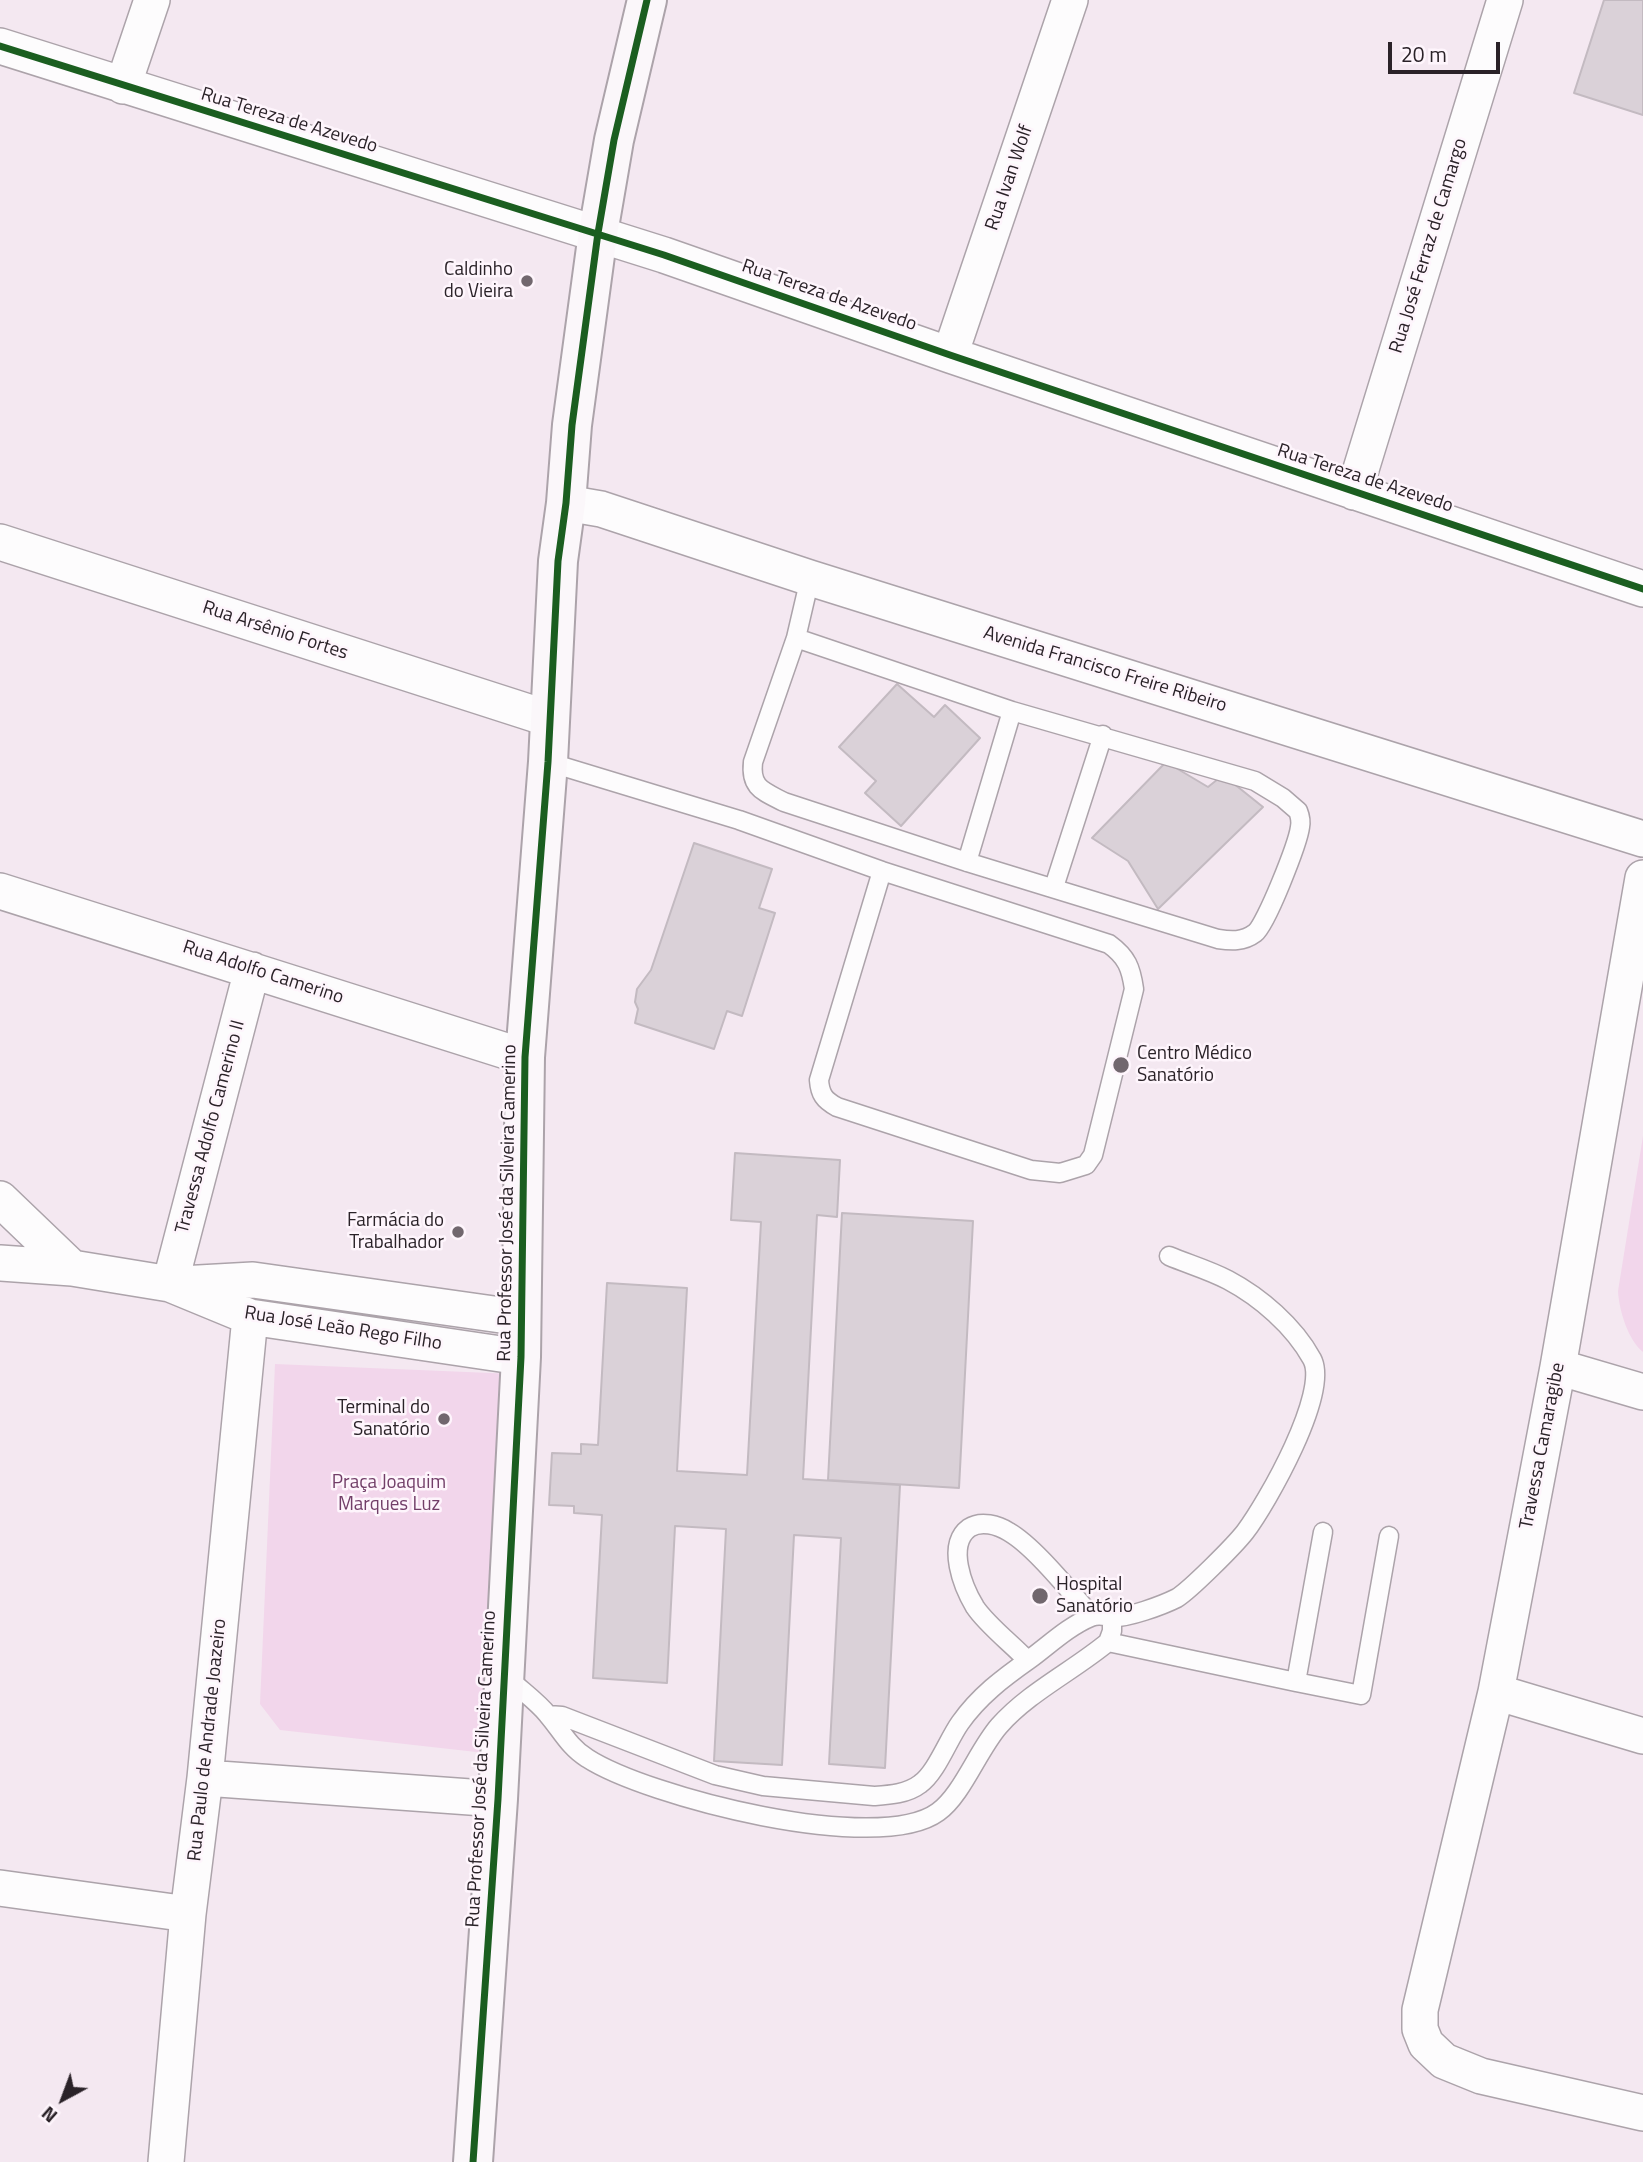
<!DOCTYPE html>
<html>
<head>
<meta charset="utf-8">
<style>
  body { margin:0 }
  #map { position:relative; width:1643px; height:2162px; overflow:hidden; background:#f4e8f1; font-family:"Titillium Web",sans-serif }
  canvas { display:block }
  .north { position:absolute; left:28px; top:2064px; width:70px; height:70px; -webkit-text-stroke:5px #fef5fc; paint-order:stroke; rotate:221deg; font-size:19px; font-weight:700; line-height:28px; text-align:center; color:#2a2228 }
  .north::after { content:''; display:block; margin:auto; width:24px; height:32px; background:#2a2228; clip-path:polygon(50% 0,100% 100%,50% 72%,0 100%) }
  .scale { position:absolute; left:1388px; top:42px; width:112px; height:32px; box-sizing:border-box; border:4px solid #2a2228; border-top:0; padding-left:9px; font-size:21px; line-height:24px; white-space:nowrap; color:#2a2228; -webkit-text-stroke:5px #fef5fc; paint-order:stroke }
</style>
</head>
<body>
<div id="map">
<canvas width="1643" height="2162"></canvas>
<div class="north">N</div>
<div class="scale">20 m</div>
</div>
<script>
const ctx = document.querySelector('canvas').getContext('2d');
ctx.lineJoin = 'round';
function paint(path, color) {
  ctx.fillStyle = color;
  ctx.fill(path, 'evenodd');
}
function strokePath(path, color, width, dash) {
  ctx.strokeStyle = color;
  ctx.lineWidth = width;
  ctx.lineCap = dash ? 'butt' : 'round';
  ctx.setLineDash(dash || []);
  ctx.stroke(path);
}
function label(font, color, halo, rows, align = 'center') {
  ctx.font = font + ' "Titillium Web",sans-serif';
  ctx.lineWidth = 5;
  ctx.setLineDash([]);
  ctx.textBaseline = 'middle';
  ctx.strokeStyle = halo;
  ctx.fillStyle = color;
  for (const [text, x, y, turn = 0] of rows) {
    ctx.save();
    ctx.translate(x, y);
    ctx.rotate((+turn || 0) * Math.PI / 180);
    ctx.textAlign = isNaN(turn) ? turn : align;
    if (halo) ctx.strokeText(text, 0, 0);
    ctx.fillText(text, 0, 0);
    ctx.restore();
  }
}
paint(new Path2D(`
  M1643,1136V1352C1628,1340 1619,1310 1618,1291Z
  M275,1364L514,1374L494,1754L280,1730L260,1704Z`), '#f2d6eb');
const building = new Path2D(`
  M1604,0H1643V115L1574,93Z
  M897,684L934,717L945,705L980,738L901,826L865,793L876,781L839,747Z
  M1166,762L1208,787L1223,775L1263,807L1158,909L1128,861L1092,838Z
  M694,843L772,869L759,908L775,913L742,1016L727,1011L714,1049L635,1023L638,1009L635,1002L637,989L651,970Z
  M735,1153L840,1160L837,1217L817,1215L803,1479L900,1485L885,1768L829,1764L841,1538L794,1535L782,1765L714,1761L726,1529L675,1526L667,1683L593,1678L602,1515L574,1513V1506L549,1505L552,1453L581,1454V1444L598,1445L607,1283L687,1288L677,1471L747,1475L761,1222L731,1220Z
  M842,1213L973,1221L959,1488L828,1480Z`);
paint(building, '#dad1d8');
strokePath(building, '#c3bac1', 2);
const lane = new Path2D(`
  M796,638L1012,711L1255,781L1283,798L1298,811C1300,816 1301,822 1300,827C1298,843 1266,925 1255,933C1243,942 1231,941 1218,939L967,862L784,802C763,791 750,788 753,762L796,638L810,578
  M548,762L739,820L882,871L1109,944C1127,957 1131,968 1134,989L1093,1155L1086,1165L1060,1173L1031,1170L837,1107C824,1100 820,1094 819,1080L882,871
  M967,862L1012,711
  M1054,887L1103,735
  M1108,1642L1296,1682L1323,1532
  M1027,1660C1012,1644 987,1625 975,1607C963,1587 946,1545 969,1528C981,1520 998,1525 1009,1532C1035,1547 1071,1593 1092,1616
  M506,1676C519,1689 537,1701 548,1715C561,1730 569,1747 587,1758C647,1797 878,1856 938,1812C962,1795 978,1750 999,1726C1029,1692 1073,1671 1108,1642L1112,1631V1617
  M1296,1682L1361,1695L1389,1536
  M548,1715L562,1716L715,1775L763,1786L874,1796C889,1795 907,1794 920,1784C936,1773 948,1740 960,1723C979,1696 1003,1678 1030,1659C1049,1645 1069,1626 1091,1617C1098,1614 1104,1616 1111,1617C1126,1619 1163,1605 1177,1598C1191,1589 1234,1546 1245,1532C1267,1503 1330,1392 1312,1359C1294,1326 1260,1297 1228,1280C1209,1270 1188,1264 1169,1256`);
const street = new Path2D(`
  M0,46L664,255L950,355L1643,589
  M123,86L152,0
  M950,355L1070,0
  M1354,492L1505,0
  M566,503L601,509L810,578L1643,839
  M0,542L550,719
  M1643,878L1558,1367L1496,1692L1420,2010V2029L1426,2044L1444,2061L1481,2076L1643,2113
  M0,891L525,1057
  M0,1199L72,1268
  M0,1263L72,1268L170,1284L250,1317L521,1357
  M170,1284L252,970
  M181,1284L253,1280L522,1318
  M1558,1367L1643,1392
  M1496,1692L1643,1736
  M205,1778L498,1799
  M0,1888L188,1914
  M166,2162L188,1914L205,1778L250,1317`);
const secondary = new Path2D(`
  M473,2162L498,1799L521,1357L525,1057L548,762L558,561L566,503L572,425L598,233L614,140L647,0`);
strokePath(lane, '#aca3aa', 21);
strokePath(street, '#aca3aa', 38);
strokePath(secondary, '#aca3aa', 42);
strokePath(lane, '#fdfcfd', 18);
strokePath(street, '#fdfcfd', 35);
strokePath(secondary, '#fbf7fa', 38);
strokePath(new Path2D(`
  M0,46L664,255L950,355L1643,589
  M473,2162L498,1799L521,1357L525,1057L548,762L558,561L566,503L572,425L598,233L614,140L647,0`), '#1b5e20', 7);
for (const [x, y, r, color] of [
  [527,281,7,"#71676e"],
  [1121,1065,9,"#71676e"],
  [458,1232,7,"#71676e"],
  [444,1419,7,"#71676e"],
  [1040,1596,9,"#71676e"]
]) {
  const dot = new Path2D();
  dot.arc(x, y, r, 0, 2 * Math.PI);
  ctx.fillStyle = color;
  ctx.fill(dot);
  strokePath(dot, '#fef5fc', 2.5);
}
label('19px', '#2a2228', '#fef5fc', [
  ["Rua Tereza de Azevedo",289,121,17],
  ["Rua Ivan Wolf",1010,178,-71],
  ["Rua José Ferraz de Camargo",1429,246,-73],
  ["Rua Tereza de Azevedo",829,296,19],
  ["Rua Tereza de Azevedo",1365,479,18],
  ["Rua Arsênio Fortes",275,631,18],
  ["Avenida Francisco Freire Ribeiro",1105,670,17],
  ["Rua Adolfo Camerino",263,973,18],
  ["Travessa Adolfo Camerino II",211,1127,-75],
  ["Rua Professor José da Silveira Camerino",508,1203,-89],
  ["Rua José Leão Rego Filho",343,1329,9],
  ["Travessa Camaragibe",1543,1446,-79],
  ["Rua Paulo de Andrade Joazeiro",208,1740,-84],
  ["Rua Professor José da Silveira Camerino",482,1769,-87]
]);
label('19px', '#2a2228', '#fef5fc', [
  ["Caldinho",513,270],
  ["do Vieira",513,292],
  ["Centro Médico",1137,1054,"left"],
  ["Sanatório",1137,1076,"left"],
  ["Farmácia do",444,1221],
  ["Trabalhador",444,1243],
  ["Terminal do",430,1408],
  ["Sanatório",430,1430],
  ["Hospital",1056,1585,"left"],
  ["Sanatório",1056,1607,"left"]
], 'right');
label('19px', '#723e68', '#fef5fc', [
  ["Praça Joaquim",389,1483],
  ["Marques Luz",389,1505]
]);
</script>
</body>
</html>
